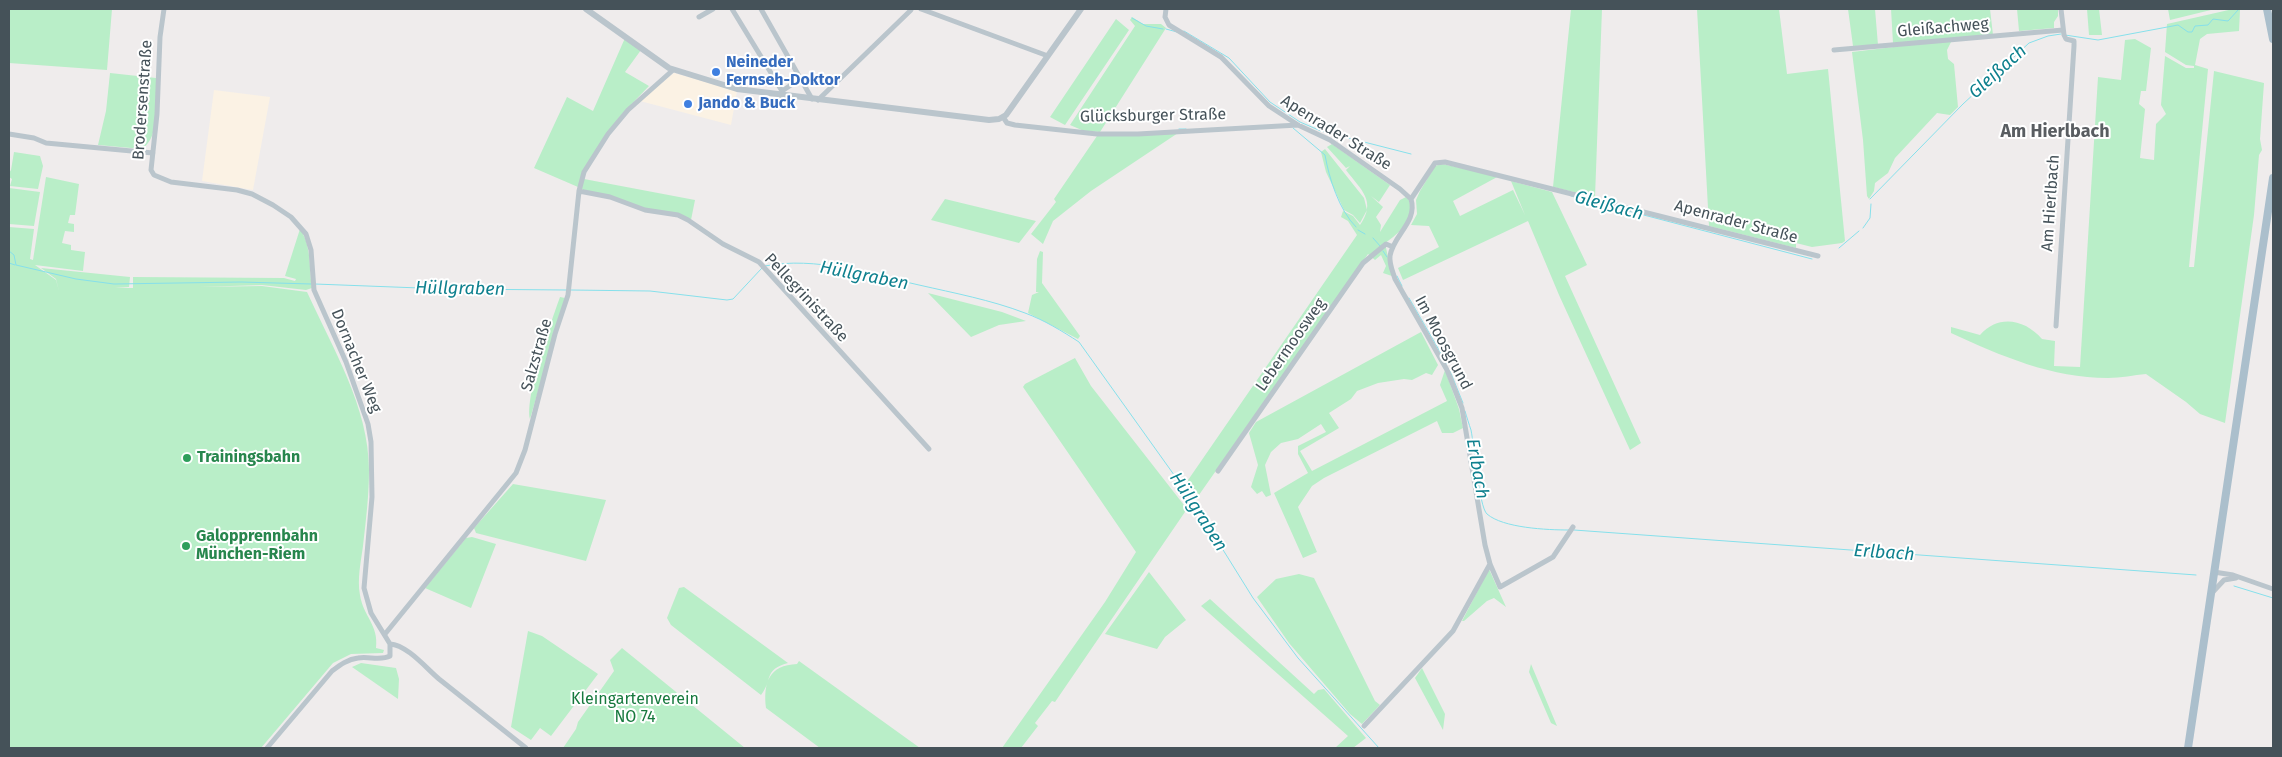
<!DOCTYPE html>
<html>
<head>
<meta charset="utf-8">
<style>
  body { margin:0 }
  #map { position:relative; width:2282px; height:757px; overflow:hidden; background:#efecec; font-family:"Fira Sans",sans-serif }
  canvas { display:block }
  .frame { position:absolute; inset:0; border:10px solid #455259; pointer-events:none }
</style>
</head>
<body>
<div id="map">
<canvas width="2282" height="757"></canvas>
<div class="frame"></div>
</div>
<script>
const ctx = document.querySelector('canvas').getContext('2d');
ctx.lineJoin = 'round';
function paint(path, color) {
  ctx.fillStyle = color;
  ctx.fill(path, 'evenodd');
}
function strokePath(path, color, width, dash) {
  ctx.strokeStyle = color;
  ctx.lineWidth = width;
  ctx.lineCap = dash ? 'butt' : 'round';
  ctx.setLineDash(dash || []);
  ctx.stroke(path);
}
function label(font, color, halo, rows, align = 'center') {
  ctx.font = font + ' "Fira Sans",sans-serif';
  ctx.lineWidth = 4;
  ctx.setLineDash([]);
  ctx.textBaseline = 'middle';
  ctx.strokeStyle = halo;
  ctx.fillStyle = color;
  for (const [text, x, y, turn = 0] of rows) {
    ctx.save();
    ctx.translate(x, y);
    ctx.rotate((+turn || 0) * Math.PI / 180);
    ctx.textAlign = isNaN(turn) ? turn : align;
    if (halo) ctx.strokeText(text, 0, 0);
    ctx.fillText(text, 0, 0);
    ctx.restore();
  }
}
paint(new Path2D(`
  M674,73L737,91L731,125L640,101Z
  M214,90L270,97L253,190L202,181Z`), '#fbf2e4');
paint(new Path2D(`
  M9,9H112L107,70L9,63Z
  M1571,9H1602L1595,197L1553,187Z
  M1697,9H1779L1787,74L1828,69L1845,241L1842,243L1812,247L1796,243V248L1709,226Z
  M1848,9H1875L1878,45L1853,46Z
  M1891,9H1990L1993,35L1893,43Z
  M2017,9H2058V16L2054,22V28L2019,31Z
  M2087,9H2099L2102,35H2089Z
  M2168,9H2215L2170,20Z
  M2233,9L2240,10L2239,31L2207,34L2200,39L2195,65L2208,69L2189,267H2194L2214,71L2264,83L2260,139L2262,150L2259,155L2254,215L2225,423L2200,414L2186,402L2146,374C2134,375 2121,378 2108,378C2052,378 2001,356 1951,333V327L1980,335C1998,314 2025,319 2042,339L2055,341L2054,366L2080,367L2098,77L2121,80L2125,40L2135,39L2151,48L2146,91H2141L2139,104L2145,109L2140,158L2154,160L2156,124L2166,114L2161,105L2165,56L2186,68H2194V66L2186,65L2165,52L2167,24Z
  M1132,17L1143,24H1161L1166,28L1100,132L1084,131L1070,125L1135,26L1130,20Z
  M1116,19L1129,30L1065,125L1050,117Z
  M625,38L641,50L625,72L649,86L622,114L607,133L578,187L534,168L567,97L593,111Z
  M1952,40L1947,50L1948,59L1954,64L1958,107L1950,115L1937,113L1895,158L1888,173L1875,183L1874,191L1869,199L1867,196L1863,140L1852,52Z
  M110,73L156,78C156,99 161,136 142,149L98,145L106,111Z
  M1178,133L1091,191L1053,221L1043,244L1031,234L1056,202L1054,199L1097,136Z
  M1332,144L1390,185L1379,202L1371,196L1383,207L1376,217L1381,225L1380,232L1400,200L1406,197L1409,200C1415,218 1399,234 1385,243L1392,276L1383,273L1386,266L1381,255L1375,260L1368,254L1194,502L1191,497L1194,491L1190,487L1187,490L1186,483L1357,235L1348,221L1341,217L1343,211L1353,216L1360,225C1377,201 1361,190 1346,170L1350,166L1346,168L1327,147Z
  M1325,149L1364,198L1367,210L1360,223L1353,215L1344,210L1326,172L1321,152Z
  M14,152L40,156L43,166L38,189L10,186L12,179L9,177V173L11,170Z
  M1442,164L1499,176L1453,201L1460,216L1513,190L1525,215L1511,181L1552,192L1587,265L1565,276L1641,443L1630,450L1559,295L1528,221L1403,280L1398,268L1439,247L1429,226L1411,225L1417,214L1416,200L1420,191L1435,166Z
  M46,177L79,184L75,215H70L68,223L74,224V232L65,231L62,243L71,245V250L85,252L83,271L35,265L56,280L59,291L56,279L41,268L130,277L129,287L115,288H133V277L284,278L295,281L296,279L285,276L300,229C312,246 309,269 312,288L306,290L262,285L199,287L262,286L307,292C332,347 369,407 369,470C369,495 366,520 363,546C361,561 357,579 360,595C363,616 379,625 376,648L384,650L383,653L351,654L333,663L261,748H9V227L34,229L30,259L33,260Z
  M584,179L695,200L691,220L646,209L584,191L581,188Z
  M9,188L40,192L34,226L9,224Z
  M945,199L1036,221L1019,243L931,220Z
  M1040,251L1043,252L1042,283L1080,336L1078,339L1028,313L1032,295L1039,292H1036L1037,259Z
  M928,293L1002,312L1026,321L999,325L971,337Z
  M560,297L565,298L530,419C525,396 551,322 560,297Z
  M1421,332L1438,365L1432,375L1426,373L1412,380L1404,379L1378,383L1357,391L1351,399L1329,413L1339,428L1300,451L1312,471L1447,401L1440,385L1445,370L1459,409L1463,428L1453,433H1442L1437,421L1324,478L1312,486L1298,507L1317,552L1303,558L1274,493L1308,473L1298,454V446L1326,432L1321,424L1298,439L1281,443L1271,452L1265,465L1271,495L1266,497L1262,491L1257,494L1251,487L1258,465L1249,433L1256,422Z
  M1075,358L1091,386L1187,509L1055,702L1052,701L1035,723L1038,726L1021,748H1002L1105,602L1136,552L1023,387L1025,384Z
  M513,484L606,500L586,561L476,533L474,528Z
  M472,537L496,544L471,608L425,588L466,538Z
  M1489,569L1506,607L1494,598L1487,601L1464,621H1462Z
  M1149,572L1186,620L1165,637L1157,649L1105,634Z
  M1299,574L1314,578L1375,701L1380,705L1362,724L1350,714L1289,643L1257,597L1276,579Z
  M684,587L788,663C763,670 773,680 761,695L671,625L667,618L679,588Z
  M1210,599L1314,694L1318,690L1324,689L1366,738L1353,748H1335L1348,736L1201,606Z
  M528,631L542,636L598,674L551,736L540,728L531,740L511,727Z
  M622,648L745,748H563L576,729L578,722L614,671L610,660Z
  M799,661L920,748H820L766,708C763,683 769,665 797,664Z
  M361,663L396,668L399,679L398,699L352,667Z
  M1531,664L1557,726L1551,723L1529,672Z
  M1422,668L1445,714L1443,730L1415,678Z`), '#b9eec8');
strokePath(new Path2D(`
  M1132,18L1146,26L1163,29
  M1166,29L1177,32
  M1184,31L1229,58L1270,102L1300,122L1321,131L1411,154
  M2065,35L2098,40L2178,25L2188,32H2192L2195,26L2208,25L2213,19L2228,21L2239,9
  M1293,128L1325,155C1329,178 1339,210 1356,227
  M1179,129H1186
  M1571,196L1812,259
  M1870,199L1963,104L2029,43L2048,36L2061,34
  M1863,228L1870,218L1871,204
  M1358,230L1365,234
  M1373,238L1381,247
  M1839,248L1859,231
  M9,251L14,255L16,265L76,279L114,284L241,282L311,284
  M1383,251L1387,257
  M9,263L15,265
  M765,266C816,256 870,274 919,285C954,293 991,300 1025,313C1044,320 1062,331 1079,342L1192,500L1253,598L1298,658L1379,748
  M1397,276L1402,286
  M315,284L446,289L566,290
  M570,290L650,291L727,300L733,299L762,268
  M1409,298L1447,364
  M1450,371L1463,403
  M1465,411C1467,418 1469,424 1471,430C1474,444 1479,507 1487,514C1503,528 1547,530 1569,530
  M1574,530L2196,575
  M2234,586L2273,598`), '#86e0eb', 1);
strokePath(new Path2D(`
  M164,9L160,37L157,114L151,170L154,175L171,182L237,190L252,194L273,205L291,217L306,234L311,250L314,290L346,362L368,424L371,442L372,497L364,588L371,613L390,644V656C381,661 368,656 358,658C348,659 340,665 332,671L267,748
  M732,9L782,91L781,96
  M761,9L812,99
  M921,9L1048,56
  M1166,9L1165,17L1169,25L1221,57L1269,106L1298,125L1330,140L1400,189L1411,199C1418,222 1393,235 1390,256C1389,264 1393,272 1395,279L1447,370L1462,408L1485,545L1490,564L1500,587L1553,557L1573,527
  M699,17L713,9
  M1834,50L2063,30
  M782,91L797,81H802
  M818,100L911,10
  M1003,117L1007,123L1015,125L1097,134H1138L1298,125
  M9,134L34,138L46,143L153,153
  M579,191L610,197L645,210L678,215L688,220L723,244L759,262L929,449
  M1411,199L1435,163L1445,162L1818,256
  M2056,326L2074,46V41L2066,39L2064,35L2061,9
  M1218,471L1363,263L1386,244L1393,247
  M2214,572L2233,575L2273,589
  M2211,594L2224,580L2236,578
  M385,634L516,473L525,450L555,334L568,295L579,191L584,172L608,134L628,110L673,70
  M390,644C407,645 426,668 439,679C468,702 497,725 526,748
  M1364,726L1453,631L1490,564`), '#bac5cc', 5);
strokePath(new Path2D(`
  M586,9L669,68L737,89L989,120L999,119L1006,115L1081,9`), '#bac5cc', 6);
strokePath(new Path2D(`
  M2267,9L2273,39
  M2188,748L2273,178`), '#abbfcc', 8);
for (const [x, y, r, color] of [
  [716,72,5,"#3f7fe0"],
  [688,104,5,"#3f7fe0"],
  [187,458,5,"#2e9e5b"],
  [186,546,5,"#2e9e5b"]
]) {
  const dot = new Path2D();
  dot.arc(x, y, r, 0, 2 * Math.PI);
  ctx.fillStyle = color;
  ctx.fill(dot);
  strokePath(dot, '#fff', 2);
}
label('16px', '#455259', '#fff', [
  ["Gleißachweg",1943,28,-5],
  ["Brodersenstraße",143,100,-86],
  ["Glücksburger Straße",1153,116,-1],
  ["Apenrader Straße",1336,133,32],
  ["Am Hierlbach",2051,203,-86],
  ["Apenrader Straße",1736,222,15],
  ["Pellegrinistraße",806,298,47],
  ["Im Moosgrund",1443,343,62],
  ["Lebermoosweg",1291,345,-55],
  ["Salzstraße",537,355,-74],
  ["Dornacher Weg",356,361,68]
]);
label('bold 16px', '#366cbe', '#fff', [
  ["Neineder",726,63],
  ["Fernseh-Doktor",726,81],
  ["Jando & Buck",698,104]
], 'left');
label('bold 16px', '#27864d', '#fff', [
  ["Trainingsbahn",197,458],
  ["Galopprennbahn",196,537],
  ["München-Riem",196,555]
], 'left');
label('16px', '#17793e', '#fff', [
  ["Kleingartenverein",635,700],
  ["NO 74",635,718]
]);
label('italic 18px', '#0e808e', '#fff', [
  ["Gleißach",1998,72,-42],
  ["Gleißach",1609,206,15],
  ["Hüllgraben",864,276,11],
  ["Hüllgraben",460,289,1],
  ["Erlbach",1477,469,80],
  ["Hüllgraben",1198,512,57],
  ["Erlbach",1884,553,4]
]);
label('bold 18px', '#595d61', '#fff', [
  ["Am Hierlbach",2055,132]
]);
</script>
</body>
</html>
